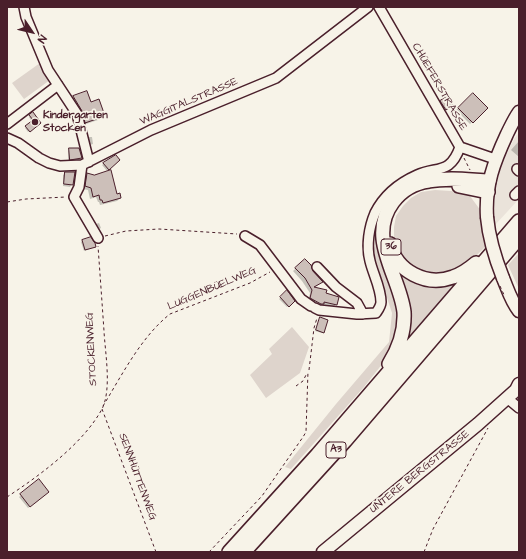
<!DOCTYPE html>
<html>
<head>
<meta charset="utf-8">
<style>
  body { margin:0 }
  #map { position:relative; width:526px; height:559px; overflow:hidden; background:#f7f3e8; font-family:"Architects Daughter",sans-serif }
  canvas { display:block }
  .frame { position:absolute; inset:0; border:8px solid #4a1f2b; pointer-events:none }
  .north { position:absolute; left:12px; top:12px; width:40px; height:40px; -webkit-text-stroke:3px #f7f3e8; paint-order:stroke; rotate:125deg; font-size:11px; font-weight:700; line-height:16px; text-align:center; color:#4a1f2b }
  .north::after { content:''; display:block; margin:auto; width:14px; height:18px; background:#4a1f2b; clip-path:polygon(50% 0,100% 100%,50% 72%,0 100%) }
</style>
</head>
<body>
<div id="map">
<canvas width="526" height="559"></canvas>
<div class="frame"></div>
<div class="north">N</div>
</div>
<script>
const ctx = document.querySelector('canvas').getContext('2d');
ctx.lineJoin = 'round';
function paint(path, color) {
  ctx.fillStyle = color;
  ctx.fill(path, 'evenodd');
}
function strokePath(path, color, width, dash) {
  ctx.strokeStyle = color;
  ctx.lineWidth = width;
  ctx.lineCap = dash ? 'butt' : 'round';
  ctx.setLineDash(dash || []);
  ctx.stroke(path);
}
function label(font, color, halo, rows, align = 'center') {
  ctx.font = font + ' "Architects Daughter",sans-serif';
  ctx.lineWidth = 3.5;
  ctx.setLineDash([]);
  ctx.textBaseline = 'middle';
  ctx.strokeStyle = halo;
  ctx.fillStyle = color;
  for (const [text, x, y, turn = 0] of rows) {
    ctx.save();
    ctx.translate(x, y);
    ctx.rotate((+turn || 0) * Math.PI / 180);
    ctx.textAlign = isNaN(turn) ? turn : align;
    if (halo) ctx.strokeText(text, 0, 0);
    ctx.fillText(text, 0, 0);
    ctx.restore();
  }
}
paint(new Path2D(`
  M519,132V199L495,225V190L498,179L502,163L514,139Z`), '#eae3da');
paint(new Path2D(`
  M40,63L50,80L24,99L12,83Z
  M435,190L467,192L481,211L486,246L469,263L456,271L437,276L416,270L398,252L394,241V227L396,216L403,206L411,198L421,192Z
  M376,223L379,225L378,249L399,309L398,336L383,363L364,387L291,469L285,467L336,404L389,342L392,313L370,246Z
  M519,253V289L508,265Z
  M393,260L399,267L457,283L403,348Z
  M292,327L309,347L300,373L266,398L250,375L272,354L269,349Z`), '#ded4cc');
paint(new Path2D(`
  M473,94L486,108L470,124L456,110Z
  M74,97L90,103L104,116L101,119L83,125L71,99Z
  M441,102L451,106L444,110L440,103Z
  M33,114L39,124L28,132L25,128L32,122L29,117Z
  M89,137H92L93,144L90,145L88,139Z
  M519,141V157L511,150Z
  M70,149L81,158L79,160L68,161V151Z
  M115,156L119,160L107,171L102,165Z
  M66,173L72,184L70,187L63,186V175Z
  M87,174L116,195L120,198L117,201L100,205L99,202H98L96,197L90,199L88,190L83,189L85,176Z
  M99,223L101,228L99,229L96,224Z
  M83,240L95,247L84,251L81,242Z
  M305,260L312,272L322,282L314,288L336,304L334,307L322,305L320,307L308,301L310,293L302,281L293,271Z
  M287,292L294,301L287,307L279,299Z
  M320,319L324,332L322,333L315,331Z
  M39,480L46,494L28,508L19,497Z`), '#0003');
const building = new Path2D(`
  M87,91L91,102L99,99L105,116L85,123L82,111L73,96Z
  M473,93L488,108L473,123L458,108Z
  M448,96L453,105L446,110L440,101Z
  M33,112L41,123L30,132L25,126L33,120L29,115Z
  M69,148H79L82,158L70,160Z
  M116,155L120,160L109,170L103,163Z
  M111,170L117,194L120,193L121,198L103,203L102,200H100L99,195L93,197L91,188L85,186L87,173L94,175Z
  M65,172H75L73,185L64,184Z
  M91,237L95,243L96,247L85,250L82,240Z
  M305,259L311,265L313,271L323,282L314,287L327,290L326,293L339,297L337,305L324,302V304H321L310,298L312,290L305,278L295,268Z
  M287,290L295,301L289,307L280,297Z
  M320,317L328,320L324,333L316,330Z
  M39,479L49,492L30,507L20,494Z`);
paint(building, '#ccbfb9');
strokePath(building, '#4a1f2b', 1);
const minor = new Path2D(`
  M24,7L26,17L48,70L77,114L89,162
  M379,7L460,147L495,159
  M7,124L58,85
  M7,138L18,143L39,158L49,163L60,166L82,165L151,130L276,78L368,7
  M82,165L79,187L74,197L98,238
  M517,169L519,171
  M515,195L519,191
  M245,236L260,245L301,299L311,306
  M317,267L336,287L357,303L363,314
  M315,308L319,310L357,314L376,313C378,310 381,306 381,302C381,288 373,274 370,261C366,246 369,227 375,213C384,195 399,183 417,175C437,166 450,175 460,147
  M507,398L519,408`);
const major = new Path2D(`
  M487,217C485,185 494,162 507,134C511,126 514,119 519,112
  M503,278C508,290 511,301 519,311
  M323,552L478,424L516,390L519,384`);
const highway = new Path2D(`
  M459,186L488,192
  M390,244C396,271 426,287 453,277C462,274 469,269 476,263
  M389,364C399,348 405,331 404,312C400,276 366,238 393,202C402,190 414,183 429,181C448,177 469,180 489,181
  M229,552L317,455L519,221
  M244,552L345,441L519,238`);
strokePath(minor, '#4a1f2b', 12);
strokePath(major, '#4a1f2b', 15);
strokePath(highway, '#4a1f2b', 16);
strokePath(new Path2D(`
  M464,158L470,170
  M7,202L26,199L66,197
  M105,236L126,231L159,229L237,234
  M309,370L314,328L317,318
  M296,386L303,381L307,373
  M103,406C122,375 141,337 170,314L250,283L270,272
  M102,409L156,552
  M7,497C39,476 83,444 102,409C112,389 105,352 104,331C102,302 100,274 98,246
  M209,552L262,496L303,437L306,432L308,371
  M424,552L433,529L488,428`), '#4a1f2b', 1, [3, 3]);
strokePath(minor, '#f7f3e8', 9);
strokePath(major, '#f7f3e8', 12);
strokePath(highway, '#f7f3e8', 13);
const majorBridge = new Path2D(`
  M487,217C489,239 495,258 503,278`);
strokePath(majorBridge, '#4a1f2b', 15, []);
strokePath(new Path2D(`
  M500,286L505,297`), '#4a1f2b', 1, [3, 3]);
strokePath(majorBridge, '#f7f3e8', 12);
for (const [x, y, r, color] of [
  [35,122,4,"#4a1f2b"]
]) {
  const dot = new Path2D();
  dot.arc(x, y, r, 0, 2 * Math.PI);
  ctx.fillStyle = color;
  ctx.fill(dot);
  strokePath(dot, '#f7f3e8', 1.5);
}
for (const [x, y, w] of [
  [391,247,20],
  [336,450,20]
]) {
  const box = new Path2D();
  box.roundRect(x - w / 2, y - 8, w, 16, 3);
  ctx.fillStyle = '#f7f3e8';
  ctx.fill(box);
  strokePath(box, '#4a1f2b', 1);
}
label('bold 10px', '#4a1f2b', null, [
  ["36",391,247],
  ["A3",336,450]
]);
label('11px', '#4a1f2b', '#f7f3e8', [
  ["CHÜEFERSTRASSE",439,87,60],
  ["WAGGITALSTRASSE",189,102,-23],
  ["LUGGENBÜELWEG",212,289,-23],
  ["STOCKENWEG",92,349,-93],
  ["UNTERE BERGSTRASSE",420,472,-39],
  ["SENNHÜTTENWEG",137,477,70]
]);
label('bold 11px', '#4a1f2b', '#f7f3e8', [
  ["Kindergarten",43,116],
  ["Stocken",43,129]
], 'left');
</script>
</body>
</html>
